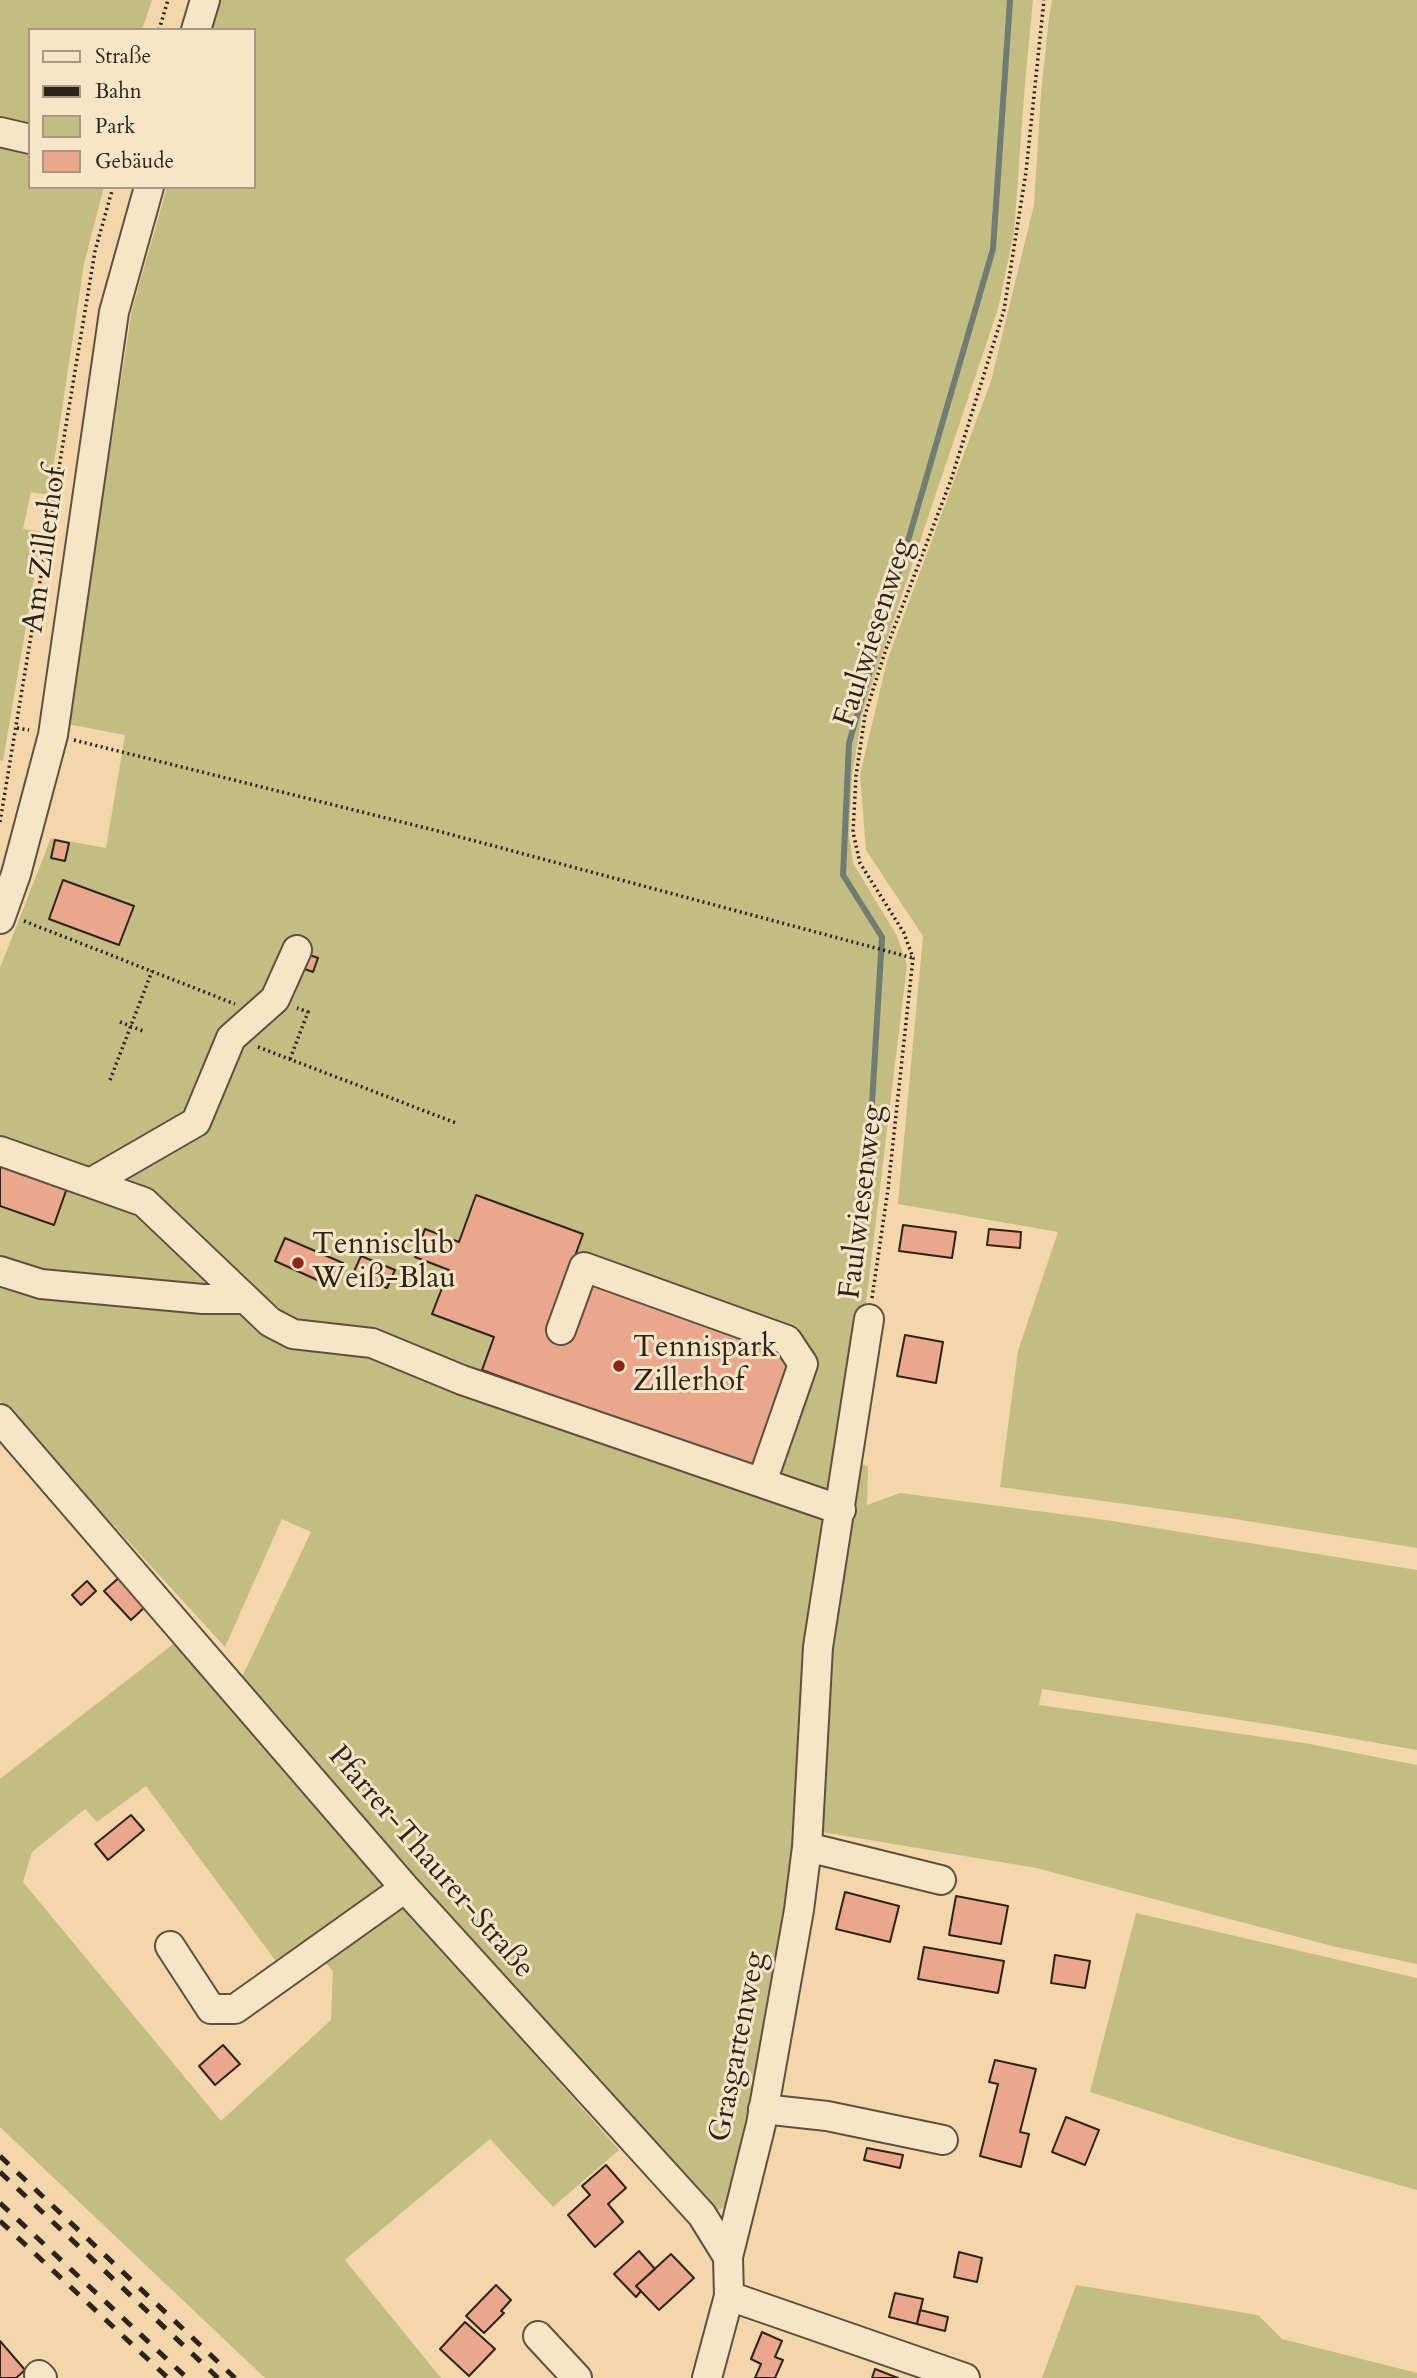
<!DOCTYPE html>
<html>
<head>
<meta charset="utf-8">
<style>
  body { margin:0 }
  #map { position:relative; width:1417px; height:2378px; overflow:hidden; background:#f3d7aa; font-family:Cardo,serif }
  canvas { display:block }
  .legend { position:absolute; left:28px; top:28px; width:228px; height:161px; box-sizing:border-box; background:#f7e5c8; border:2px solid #a69882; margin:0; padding:9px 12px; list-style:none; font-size:21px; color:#2c241a }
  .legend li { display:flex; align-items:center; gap:14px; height:35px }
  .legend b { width:35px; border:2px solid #a69882 }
</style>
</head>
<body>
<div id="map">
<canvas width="1417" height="2378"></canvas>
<ul class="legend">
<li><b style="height:9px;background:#f7e5c8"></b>Straße</li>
<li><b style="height:9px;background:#2c241a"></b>Bahn</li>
<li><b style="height:19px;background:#c3bc83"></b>Park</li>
<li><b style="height:19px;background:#eaa78c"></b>Gebäude</li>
</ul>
</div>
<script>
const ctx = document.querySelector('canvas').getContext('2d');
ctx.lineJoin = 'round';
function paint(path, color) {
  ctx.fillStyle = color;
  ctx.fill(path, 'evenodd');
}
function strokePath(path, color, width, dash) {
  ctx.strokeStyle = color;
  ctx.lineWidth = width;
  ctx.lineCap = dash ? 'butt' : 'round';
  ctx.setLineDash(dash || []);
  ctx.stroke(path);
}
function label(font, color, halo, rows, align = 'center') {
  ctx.font = font + ' Cardo,serif';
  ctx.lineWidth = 6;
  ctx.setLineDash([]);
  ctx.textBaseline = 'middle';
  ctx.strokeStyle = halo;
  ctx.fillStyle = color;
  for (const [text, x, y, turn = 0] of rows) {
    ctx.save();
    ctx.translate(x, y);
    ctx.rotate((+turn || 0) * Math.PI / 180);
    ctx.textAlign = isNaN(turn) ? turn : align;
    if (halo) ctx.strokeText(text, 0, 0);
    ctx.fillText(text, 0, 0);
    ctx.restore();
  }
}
paint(new Path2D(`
  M0,0H152L142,30H30V123L0,117Z
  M220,0H1033L1025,83L1014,232L998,309L862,714L852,776L849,833L853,863L897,936L907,965L862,1336L843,1462L868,1466L867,1505L900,1493L1106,1520L1417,1570V1750L1286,1727L1042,1689L1039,1705L1304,1743L1417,1765V1964L1332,1946L1036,1868L816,1831L798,1843L781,1958L726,2207L702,2215L242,1677L311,1532L282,1519L225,1647L0,1401V968L51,838L106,848L125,735L67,724L132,310L167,187H254V30H212Z
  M1052,0H1417V1548L1235,1519L1000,1487L1018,1351L1058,1232L898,1204L923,936L866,850L860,775L887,661L991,381L1034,205L1041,93L1049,18Z
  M0,142L30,150V187H104L84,264L49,495L31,492L23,529L42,532L3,761L0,760Z
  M180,1639L376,1875L619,2150L553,2207L490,2139L345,2260L441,2378H265L0,2127V1779ZM146,1786L275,1960L307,1942L333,1971L331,2020L221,2121L23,1882L32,1852L85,1809L97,1822Z
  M1136,1913L1417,1978V2190L1240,2140L1090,2092Z
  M1076,2285L1258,2315L1282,2339L1417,2373V2378H1042Z`), '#c3bc83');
strokePath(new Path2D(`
  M866,1203L882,937L843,875L849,743L993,249L1010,0`), '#6f7d72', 6);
const building = new Path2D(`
  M55,840L69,843L65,861L51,858Z
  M63,880L134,906L119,945L49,919Z
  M301,952L318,958L313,972L296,966Z
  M0,1164L67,1188L54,1225L0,1206Z
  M476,1195L583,1234L547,1333L570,1342L594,1275L789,1346L799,1362L759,1471L482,1370L494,1337L432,1314L449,1270L415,1257L425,1229L459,1242Z
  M903,1225L956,1232L952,1258L899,1251Z
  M989,1229L1021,1232L1020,1248L987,1245Z
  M285,1238L343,1263L333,1287L275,1261Z
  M361,1256L395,1270L387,1288L353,1274Z
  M905,1335L943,1342L936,1383L897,1376Z
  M122,1575L148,1604L131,1620L104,1591Z
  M87,1581L96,1591L81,1605L72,1595Z
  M131,1815L144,1830L108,1860L95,1844Z
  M845,1892L899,1906L890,1942L836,1929Z
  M956,1896L1008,1906L1001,1944L949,1935Z
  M924,1947L1004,1961L998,1993L918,1979Z
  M1055,1955L1090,1961L1085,1988L1051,1983Z
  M223,2045L240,2064L215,2085L199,2066Z
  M995,2060L1036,2069L1020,2132L1029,2134L1021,2167L980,2156L998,2084L989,2082Z
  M1066,2117L1099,2130L1085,2165L1052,2152Z
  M867,2148L903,2155L900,2168L864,2160Z
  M606,2165L626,2188L608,2204L623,2222L595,2247L568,2215L590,2195L582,2186Z
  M639,2251L655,2269L636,2286L641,2291L636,2297L614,2274Z
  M959,2252L982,2258L977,2282L954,2277Z
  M671,2254L694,2278L659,2310L636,2286Z
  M496,2285L511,2300L501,2311L504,2313L484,2333L466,2316Z
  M895,2293L923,2299L917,2324L889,2317Z
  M920,2310L948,2317L945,2331L917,2324Z
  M465,2322L495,2349L469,2376L440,2349Z
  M762,2332L782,2341L775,2357L783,2360L775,2378H755L761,2364L751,2359Z
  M0,2341L25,2370L16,2378H0Z
  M875,2369L898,2378H872Z`);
paint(building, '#eaa78c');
strokePath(building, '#2c241a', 2);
const minor = new Path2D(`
  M196,30L205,0
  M0,132L30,139
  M0,919L16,874L53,735L114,312L149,187
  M0,1151L144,1202L270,1322L293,1334L372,1343L462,1380L841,1510
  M92,1182L196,1122L231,1038L275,999L297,950
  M0,1271L41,1284L203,1299H246
  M561,1330L584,1267L787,1340L803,1364L762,1482
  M0,1419L405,1888L702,2215L728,2257L729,2296L707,2378
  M807,1847L941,1880
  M170,1946L211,2009H235L405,1888
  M763,2109L827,2116L943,2140
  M728,2257L761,2124L799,1910L807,1847L818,1647L869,1319
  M729,2296L965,2378
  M538,2336L577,2378
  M39,2375L42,2378`);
strokePath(minor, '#5e513e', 32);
strokePath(new Path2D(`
  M159,30L168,0
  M17,728L29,730
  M74,740L434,830L913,958
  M0,822L95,251L113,187
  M24,921L235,1004
  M120,1022L143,1031
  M258,1047L456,1123
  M290,1059L308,1012L297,1008
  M110,1080L152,971
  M872,1298L888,1189L913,958L904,933L860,863L853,832L856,776L865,715L886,649L951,480L1004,310L1026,172L1044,0`), '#2c241a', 3.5, [2, 3.5]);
strokePath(minor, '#f7e5c8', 28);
strokePath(new Path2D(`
  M0,2156L235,2378
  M0,2172L218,2378
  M0,2203L187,2378
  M0,2221L168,2378`), '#2c241a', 5, [12, 12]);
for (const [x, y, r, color] of [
  [298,1263,7,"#8f2418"],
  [619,1366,7,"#8f2418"]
]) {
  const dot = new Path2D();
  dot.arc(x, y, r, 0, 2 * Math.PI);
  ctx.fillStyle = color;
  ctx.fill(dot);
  strokePath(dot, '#f7e5c8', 2.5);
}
label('30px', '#2c241a', '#f7e5c8', [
  ["Am Zillerhof",46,550,-82],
  ["Faulwiesenweg",875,633,-72],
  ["Faulwiesenweg",863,1202,-83],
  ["Pfarrer-Thaurer-Straße",430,1863,49],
  ["Grasgartenweg",739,2047,-79]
]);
label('30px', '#2c241a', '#f7e5c8', [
  ["Tennisclub",312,1246],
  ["Weiß-Blau",312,1280],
  ["Tennispark",633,1349],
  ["Zillerhof",633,1383]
], 'left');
</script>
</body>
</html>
